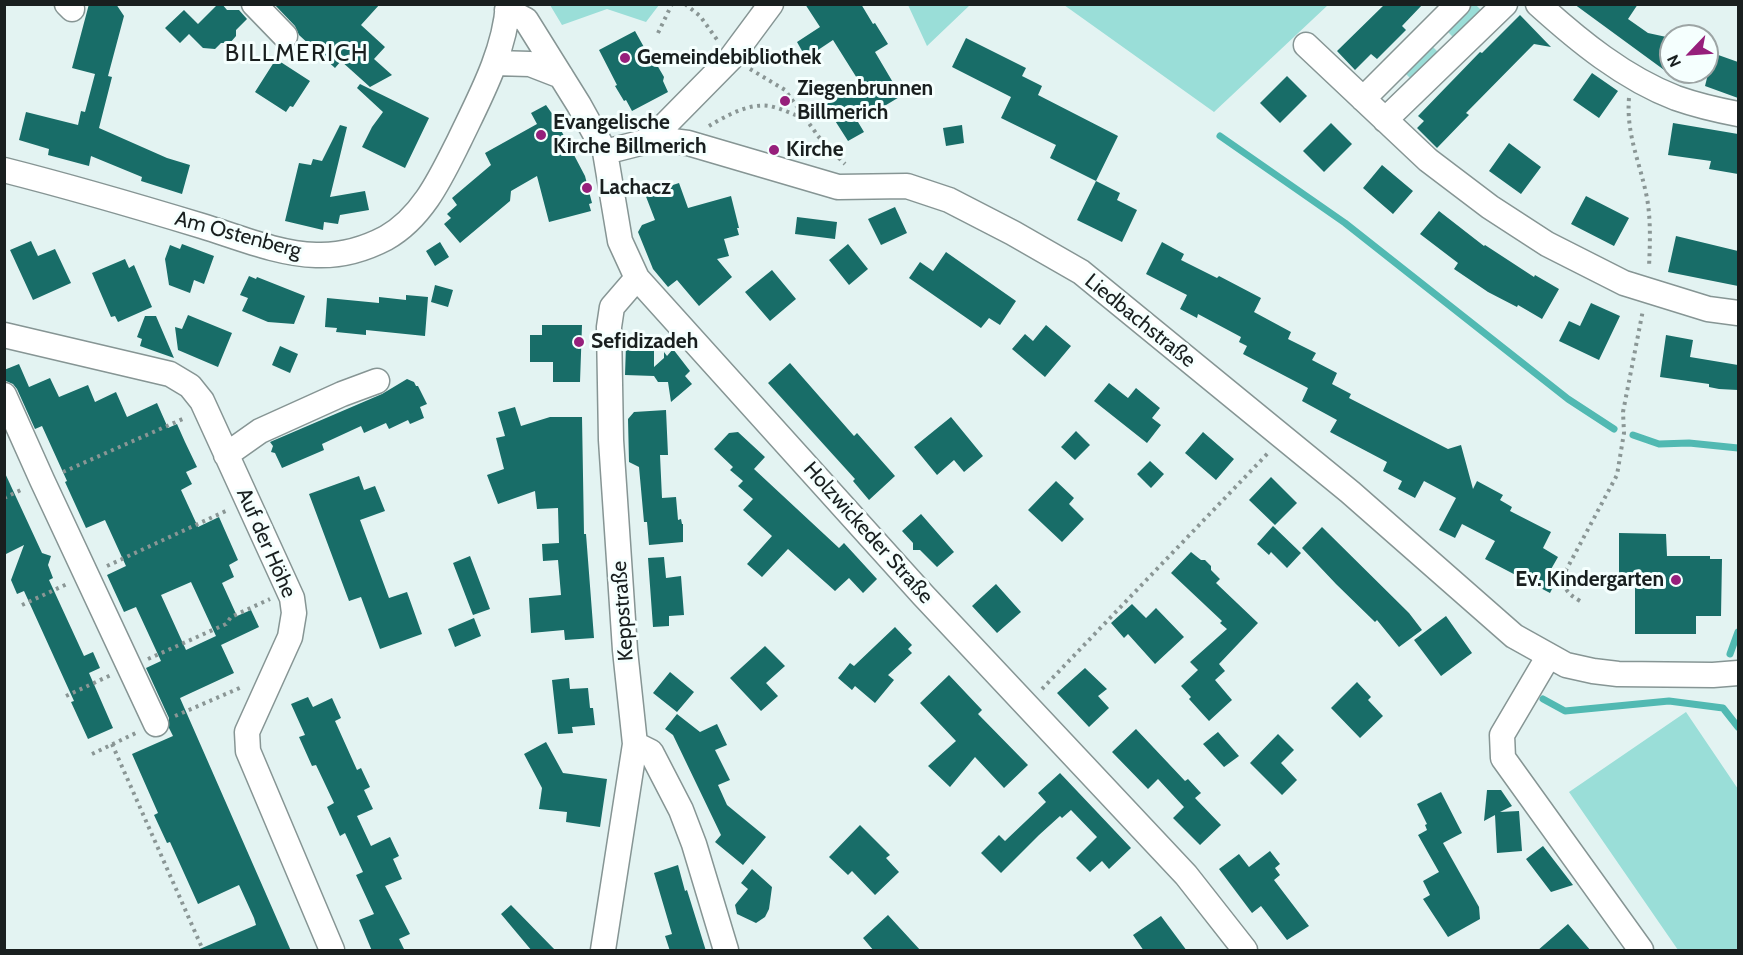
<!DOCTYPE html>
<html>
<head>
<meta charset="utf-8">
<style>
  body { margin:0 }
  #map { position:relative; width:1743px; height:955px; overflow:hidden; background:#e3f3f2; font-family:Cabin,sans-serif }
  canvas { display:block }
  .frame { position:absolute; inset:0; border:6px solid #191f1f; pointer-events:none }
  .north { position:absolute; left:1659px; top:24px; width:60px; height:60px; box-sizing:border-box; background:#f5fffe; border:2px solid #9da5a5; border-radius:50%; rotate:245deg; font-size:16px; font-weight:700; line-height:24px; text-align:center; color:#191f1f }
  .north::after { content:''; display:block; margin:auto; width:21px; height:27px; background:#961f7b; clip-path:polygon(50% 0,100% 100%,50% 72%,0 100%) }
</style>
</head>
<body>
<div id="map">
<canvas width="1743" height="955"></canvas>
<div class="frame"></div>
<div class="north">N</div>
</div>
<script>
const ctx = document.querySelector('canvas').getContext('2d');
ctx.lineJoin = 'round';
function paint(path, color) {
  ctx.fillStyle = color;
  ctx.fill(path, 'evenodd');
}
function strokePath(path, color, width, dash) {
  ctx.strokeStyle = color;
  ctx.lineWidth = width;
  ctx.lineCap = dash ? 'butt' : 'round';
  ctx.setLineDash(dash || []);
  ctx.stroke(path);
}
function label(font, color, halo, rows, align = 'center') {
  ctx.font = font + ' Cabin,sans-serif';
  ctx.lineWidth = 6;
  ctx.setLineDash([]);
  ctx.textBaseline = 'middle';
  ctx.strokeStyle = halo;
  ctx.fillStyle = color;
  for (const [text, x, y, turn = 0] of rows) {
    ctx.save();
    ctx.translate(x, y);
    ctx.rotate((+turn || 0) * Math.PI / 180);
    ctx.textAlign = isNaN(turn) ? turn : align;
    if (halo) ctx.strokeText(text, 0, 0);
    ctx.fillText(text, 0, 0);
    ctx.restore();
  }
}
paint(new Path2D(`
  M550,5H659L646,22L607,9L562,25Z
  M908,5H970L927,46Z
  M1064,5H1328L1214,112Z
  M1470,5H1476L1483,12L1456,40L1445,29Z
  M1430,44L1440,54L1413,81L1403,71Z
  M1686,712L1738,789V950H1678L1569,792Z`), '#9aded8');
strokePath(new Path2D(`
  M1220,136L1345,223L1568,399L1614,429
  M1633,435L1659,444L1689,443L1738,448
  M1730,654L1738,632
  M1543,699L1565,711L1669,701L1723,708L1738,727`), '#51b9b2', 7);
paint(new Path2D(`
  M89,4H116L124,16L108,76L112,77L99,128L167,158L190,165L182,194L141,181L142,177L91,156L89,166L48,155L49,149L19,140L26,112L78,125L81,111L85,112L95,74L72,68Z
  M218,4H222L227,10H239L247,19L236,30V36L230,43H221L215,49L203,48L189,34L180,43L165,28L184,10L198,24Z
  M274,4H380L361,25L385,47L374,59L392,75L370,87L341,61L335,68L299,35L295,26Z
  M805,4H861L873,24L875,23L888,44L875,52L901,96L858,122L864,132L848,141L825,105L860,83L833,40L806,58L797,42L820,27Z
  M1385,4H1423L1402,26L1406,30L1377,59L1371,54L1355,70L1337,51Z
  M1574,4H1638L1628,19L1648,33L1671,38V75Z
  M1520,15L1551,47L1534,44L1466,113L1469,115L1437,148L1417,128L1424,121L1418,116L1480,52L1482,53Z
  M635,31L645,49L650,53L664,77L663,81L668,92L632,111L626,100L624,101L615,86L617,85L599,50Z
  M966,38L1026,68L1022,76L1042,86L1038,95L1118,136L1096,181L1050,158L1056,145L1001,118L1011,97L952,67Z
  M1707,51L1738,62V98L1705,86L1707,78Z
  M276,59L310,81L293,107L290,106L286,112L255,92Z
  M1592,73L1618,91L1599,118L1573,100Z
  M1287,76L1307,96L1280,123L1260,103Z
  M360,84L429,118L405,168L362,147L372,127L383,112L357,88Z
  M546,105L553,115L585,176L592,203L589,204L591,211L549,222L537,176L511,191L510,201L460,243L444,224L451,218L447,214L457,205L452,198L491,165L485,153L537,124L531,113Z
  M1331,123L1352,144L1324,172L1303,151Z
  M1673,123L1738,134V174L1709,169L1711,161L1668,155Z
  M340,125L347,127L330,197L365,191L369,210L340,215L338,224L324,222L323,230L285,221L299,163L311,165L313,159L322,161Z
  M962,125L964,143L946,146L943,128Z
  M1509,143L1541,167L1521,194L1489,171Z
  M1382,165L1413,191L1393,214L1363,188Z
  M1096,181L1120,193L1117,200L1137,210L1122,242L1077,220Z
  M679,183L688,208L731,196L739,228H737L739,235L724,239L729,256L717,259L732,277L699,306L677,280L668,287L653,269L638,232L642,225L655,220L645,194Z
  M1586,196L1629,218L1614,246L1571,224Z
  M895,207L907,233L881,245L868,219Z
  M1439,211L1484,246L1485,245L1534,277L1535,275L1559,289L1542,319L1518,305L1517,307L1488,292L1454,269L1458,263L1420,234Z
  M797,217L837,222L835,239L795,234Z
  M1676,236L1738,251V286L1668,272Z
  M31,241L38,256L55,249L71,283L33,300L10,250Z
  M440,242L449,257L435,266L426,251Z
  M1162,242L1184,254L1181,260L1217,278L1219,276L1261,298L1254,312L1291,332L1288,339L1316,353L1312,360L1337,373L1332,384L1351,394L1349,398L1448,449L1461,445L1473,489L1477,481L1503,495L1500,500L1512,507L1510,511L1551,532L1543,548L1558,557L1550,571L1559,575L1550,593L1485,559L1495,541L1462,524L1455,538L1439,530L1456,498L1424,481L1415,498L1398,489L1402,481L1383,471L1387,462L1330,432L1337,420L1302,401L1308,388L1243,354L1247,346L1239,342L1241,337L1198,314L1197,318L1180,309L1187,295L1146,274Z
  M182,244L214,256L204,284L194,280L190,293L169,285L165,259L170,245L180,249Z
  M848,244L868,269L849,285L829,260Z
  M946,252L1016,301L1000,325L989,318L981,328L909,278L920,262L933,271Z
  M125,259L129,268L134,265L152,307L118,322L115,316L111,317L92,273Z
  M772,270L796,299L770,321L745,292Z
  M249,276L256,279L257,277L305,296L294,324L268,322L242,311L248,298L240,295Z
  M435,285L453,290L448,307L431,302Z
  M406,295L428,297L425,336L366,330V335L336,332L337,328L325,327L327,298L379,303V297L406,300Z
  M1591,303L1620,316L1599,360L1559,341L1569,321L1580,326Z
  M188,315L232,333L218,367L178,350L175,327L182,329Z
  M145,316H156L174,358L140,346L142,339L137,337Z
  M542,325H582L580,382H553V362H530V335H542Z
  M1046,325L1071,346L1045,377L1012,349L1025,334L1033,341Z
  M1666,335L1693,340L1690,357L1738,365V390L1719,389L1709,387V384L1660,377Z
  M626,345L654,346V367L664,358V352L667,356L673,349L690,371L685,376L692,384L671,402L668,382H658L654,376L625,375Z
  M280,346L298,354L290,373L272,365Z
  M790,363L854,436L857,433L895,476L869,500L853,481L855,479L768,383Z
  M19,364L29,387L50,378L59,397L88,385L95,402L116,392L127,417L157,403L168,428L177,424L185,442L197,467L186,472L192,484L181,490L198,527L219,517L238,560L229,565L234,577L222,583L237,616L251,610L259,627L221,645L234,673L180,698L291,951H195L256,925L254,918L239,885L198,904L170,842L167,843L154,815L158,813L132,754L173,736L169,728V718L146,668L161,661L136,607L124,612L107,575L126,566L105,520L86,528L65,482L67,481L42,426L35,429L17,389L13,384L6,381L4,370ZM191,582L216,636L186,650L161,595Z
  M407,379L414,382L416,386H418L427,404L420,407L424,418L410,424L408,420L389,429L386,423L364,433L361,426L322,444L324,450L282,468L275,453L271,452L273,446L270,442L382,394Z
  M1109,383L1128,398L1136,388L1160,408L1152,418L1161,425L1147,443L1094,401Z
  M515,407L521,426L550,417H582L584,534H586L594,638L565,640L564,630L531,633L529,598L561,595L558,560L543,561L542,544L559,543L558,508L537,509L535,491L498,504L487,475L504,469L496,438L505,436L498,412Z
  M666,410L668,455H660L662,498L676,497L678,520L681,519L682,524H683V542L649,545L647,522H644L639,467L629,462L628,419L634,412Z
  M951,417L983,456L964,472L954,460L937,475L914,447Z
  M1076,431L1090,445L1075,460L1061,447Z
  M738,432L765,457L754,469L839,548L844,543L877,579L863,593L849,578L835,591L788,549L762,577L747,564L772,536L743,510L753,499L738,486L743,481L730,470L733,467L714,449L729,433Z
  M1203,432L1234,459L1216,480L1185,453Z
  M1150,461L1164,474L1151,488L1137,474Z
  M4,471L42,553L51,556L48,565L53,578L49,580L84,656L93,652L100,668L89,673L113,728L88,739L71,702L74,701L24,591L17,594L11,580L24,545L4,555Z
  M359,476L364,490L375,486L385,511L360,520L389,598L407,592L422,634L380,649L361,597L349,601L309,494Z
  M1271,477L1297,503L1275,525L1249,500Z
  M1056,481L1074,498L1069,504L1084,519L1062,542L1028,510Z
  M921,514L954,552L937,567L920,550H913V543L902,531Z
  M1273,526L1301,553L1287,568L1271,552L1269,555L1257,544Z
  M1322,527L1409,613L1422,630L1399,647L1377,620L1375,622L1336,584L1302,548Z
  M1619,533L1666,534L1667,556H1710V559H1722L1721,616H1696V634H1635V574H1619Z
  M1191,552L1201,560H1205L1211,566V570L1220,579L1216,583L1258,623L1219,664L1225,671L1215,680L1232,700L1209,721L1189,699L1191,697L1181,686L1198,670L1190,662L1227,629L1220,623L1222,621L1171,573Z
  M470,556L490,609L473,615L453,563Z
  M664,557L666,578L681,576L684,615L669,616V626L653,627L648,558Z
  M996,584L1021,612L997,633L972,606Z
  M1132,604L1146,618L1156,608L1184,637L1155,664L1128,634L1124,638L1111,623Z
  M1446,616L1472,653L1441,676L1414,640Z
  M474,618L481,636L455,647L448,629Z
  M895,627L912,645L908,649L912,653L888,675L894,680L875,703L855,686L852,690L838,678L850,663L854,666Z
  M765,646L785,666L766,683L778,696L761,711L730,678Z
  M1085,668L1107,689L1098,696L1109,708L1089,727L1057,693Z
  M670,672L694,692L677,712L653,693Z
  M949,675L982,710L978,714L1028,765L1004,788L975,757L950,787L928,766L956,741L920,703Z
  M569,678L570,689L588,688L590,708H593L595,725L572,727L573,733L558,734L552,680Z
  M1357,682L1371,697L1368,700L1383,716L1360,738L1331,708Z
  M308,697L313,707L332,698L341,718L335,721L357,770L361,768L370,787L364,790L373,809L357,816L371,846L390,837L399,856L393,859L402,879L385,886L410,934L399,939L405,951H372L359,920L374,914L356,875L363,872L345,833L340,836L327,807L334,803L316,765L312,766L299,737L305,735L291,704Z
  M677,714L700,732L717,724L727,745L715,750L730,780L718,785L727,805L766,837L743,865L715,842L721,835L673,735L665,729Z
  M1136,729L1185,781L1188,779L1201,793L1195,798L1221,825L1200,845L1173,818L1184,807L1158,779L1148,789L1112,752Z
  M1218,732L1239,756L1224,767L1203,744Z
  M1278,734L1294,750L1281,763L1297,780L1282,795L1250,763Z
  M546,742L563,773L607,779L600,827L566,822L567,812L539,809L542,788L524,754Z
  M1060,773L1131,848L1109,869L1102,861L1090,872L1076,858L1097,837L1071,810L1062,818L1060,816L1039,835L1001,873L981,853L999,835L1005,841L1046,802L1038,793Z
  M1487,790H1501L1512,806L1500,812L1519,811L1522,851L1497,853L1495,815L1484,821Z
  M1441,792L1462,833L1443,843L1479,907L1480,919L1448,937L1423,899L1430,895L1423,881L1439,872L1418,835L1427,830L1425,825L1427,824L1417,804Z
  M860,825L890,855L886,858L899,872L875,895L852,871L848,875L829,857Z
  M1543,846L1573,885L1551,892L1526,859Z
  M1270,851L1280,864L1275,868L1280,875L1274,880L1309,926L1287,940L1261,906L1252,913L1219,869L1239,854L1249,867Z
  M678,865L685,891L687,890L706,951H670L665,936L672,934L654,873Z
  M752,869L772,887L769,909L765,917L756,923L737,914L735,905L748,889L741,883Z
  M511,905L556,951H532L501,914Z
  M888,915L921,951H874L863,938Z
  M1161,916L1187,951H1144L1133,935Z
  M1568,924L1591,951H1537Z`), '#186d68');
const minor = new Path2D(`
  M67,4L72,9
  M254,4L285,36
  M1538,4C1579,41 1624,78 1676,98C1696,105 1717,110 1738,114
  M507,10L526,20L579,105L605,152L620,241L637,278L923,595L1186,875L1245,950
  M1306,45L1428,160L1490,207L1547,244L1624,283L1708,309L1738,313
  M495,63L530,64L561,76
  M1363,99L1458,4
  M1385,120L1505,4
  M656,139L665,125L731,58L771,4
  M605,152L656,139L688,143L838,187L907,186L949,200L1013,233L1081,272L1350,492L1514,636L1566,665L1593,671L1618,674L1713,675L1738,673
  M4,170C71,187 136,206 202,226C238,237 278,254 316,255C340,256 365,249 386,238C423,217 441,177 459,141C479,99 505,52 508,4
  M4,335L170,374L190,386L202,401L292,598L294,613L290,637L247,732L248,751L332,950
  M4,395L42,480L156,724
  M226,455L260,431L342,394L377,381
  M1548,657L1502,735L1503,758L1641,950
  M635,744L651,752L681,810L694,844L726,950
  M603,950L635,744L625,650L611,440L609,327L612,307L637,278`);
strokePath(minor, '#869594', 27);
strokePath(new Path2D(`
  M685,4L700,16L718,41
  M658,33L672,4
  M750,69L785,90L821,140L845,164
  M1629,98C1626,135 1640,162 1647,198C1651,221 1650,244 1649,267
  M709,126C726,116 748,103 769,106C781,108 794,115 806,119
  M63,472L185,418
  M4,498L23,489
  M107,566L228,510
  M1580,601C1568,594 1564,590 1563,576L1617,475L1624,433L1623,412L1643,310
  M22,605L67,584
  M148,659L226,624L231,617L270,599
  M1042,689L1269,452
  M66,696L111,675
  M175,716L242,687
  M112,744L203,950
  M92,754L138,732`), '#8a9695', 4, [3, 4.5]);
strokePath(minor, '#fff', 24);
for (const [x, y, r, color] of [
  [625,58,6,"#961f7b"],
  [785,101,6,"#961f7b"],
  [541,135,6,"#961f7b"],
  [774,150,6,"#961f7b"],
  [587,188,6,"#961f7b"],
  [579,342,6,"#961f7b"],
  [1676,580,6,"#961f7b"]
]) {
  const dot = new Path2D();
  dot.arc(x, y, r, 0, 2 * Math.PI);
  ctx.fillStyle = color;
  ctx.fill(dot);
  strokePath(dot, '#f5fffe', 2);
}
label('bold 21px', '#191f1f', '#f5fffe', [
  ["Gemeindebibliothek",637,58],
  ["Ziegenbrunnen",797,89],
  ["Billmerich",797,113],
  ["Evangelische",553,123],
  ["Kirche Billmerich",553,147],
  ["Kirche",786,150],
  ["Lachacz",599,188],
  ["Sefidizadeh",591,342],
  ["Ev. Kindergarten",1664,580,"right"]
], 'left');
label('21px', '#191f1f', '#f5fffe', [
  ["Am Ostenberg",238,235,15],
  ["Liedbachstraße",1140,321,39],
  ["Holzwickeder Straße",868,533,48],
  ["Auf der Höhe",266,543,66],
  ["Keppstraße",623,611,-94]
]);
ctx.letterSpacing = '1.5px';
label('24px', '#191f1f', '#f5fffe', [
  ["BILLMERICH",297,54]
]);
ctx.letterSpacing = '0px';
</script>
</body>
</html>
